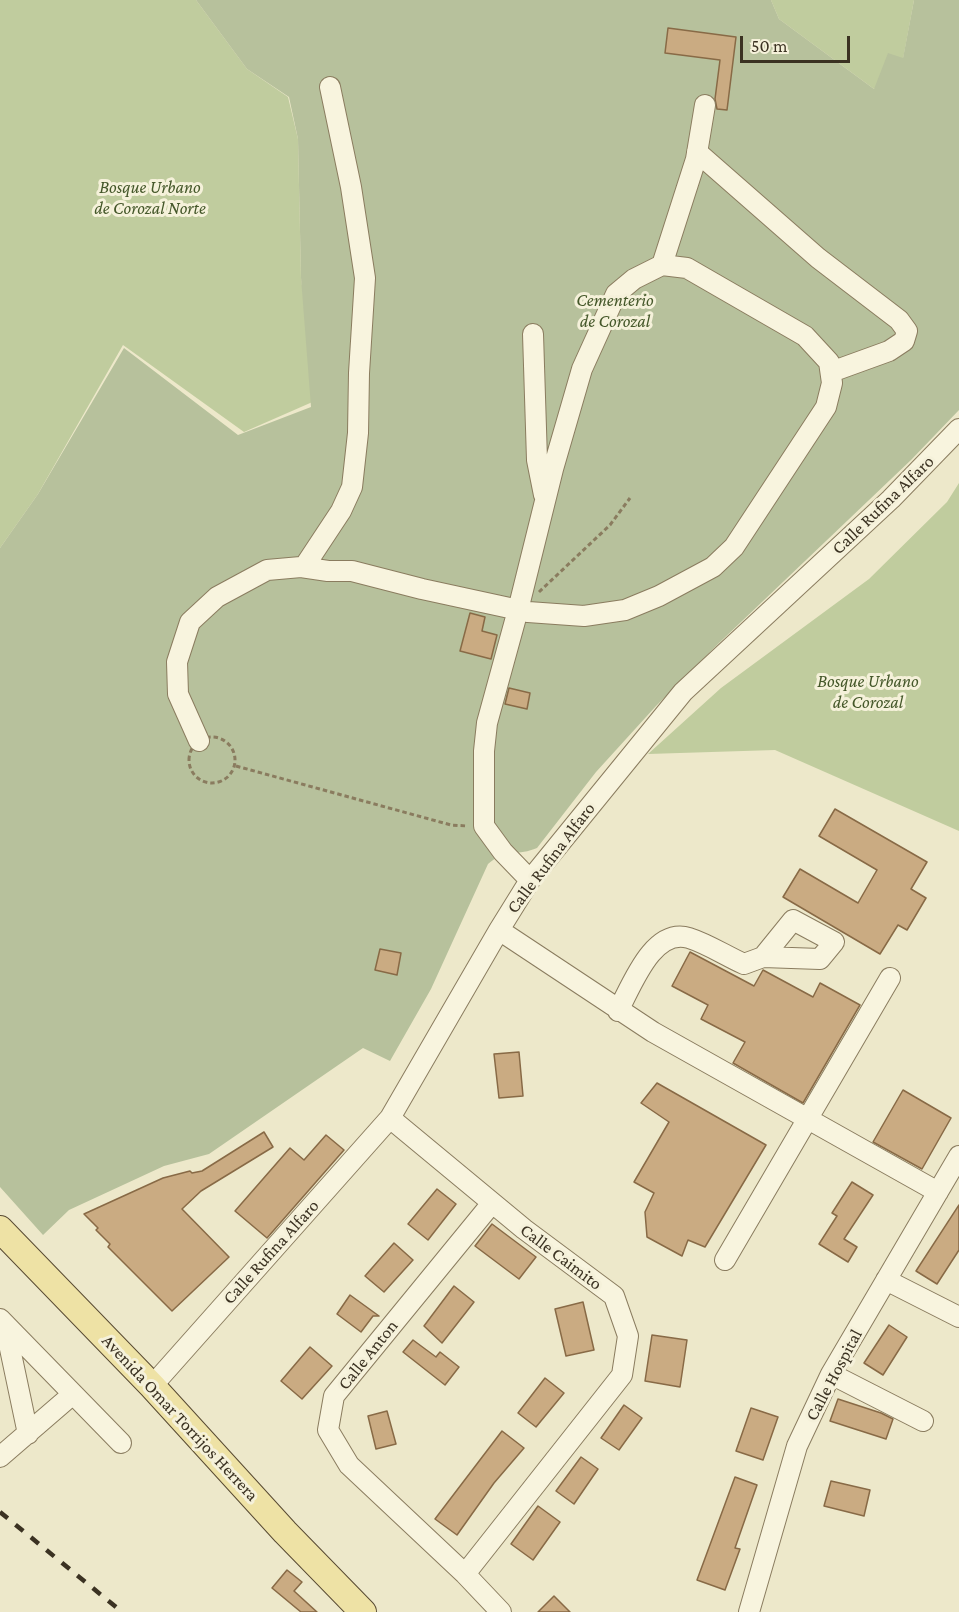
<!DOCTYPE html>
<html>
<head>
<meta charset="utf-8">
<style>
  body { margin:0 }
  #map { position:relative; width:959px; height:1612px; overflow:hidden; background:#ede8ca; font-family:"Crimson Pro",serif }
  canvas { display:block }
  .scale { position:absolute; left:740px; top:36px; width:110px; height:27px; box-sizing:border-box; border:3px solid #3b3222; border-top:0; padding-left:8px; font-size:18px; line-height:21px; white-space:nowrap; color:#3b3222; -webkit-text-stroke:4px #f5f1da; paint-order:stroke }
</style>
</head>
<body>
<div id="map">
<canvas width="959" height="1612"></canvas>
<div class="scale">50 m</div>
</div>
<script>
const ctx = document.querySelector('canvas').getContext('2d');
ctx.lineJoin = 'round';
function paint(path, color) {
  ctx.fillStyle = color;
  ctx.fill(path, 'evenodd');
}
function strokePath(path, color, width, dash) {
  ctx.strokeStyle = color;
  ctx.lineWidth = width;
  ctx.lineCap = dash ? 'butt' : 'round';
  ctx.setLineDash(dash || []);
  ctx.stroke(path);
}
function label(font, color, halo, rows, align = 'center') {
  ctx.font = font + ' "Crimson Pro",serif';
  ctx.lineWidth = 6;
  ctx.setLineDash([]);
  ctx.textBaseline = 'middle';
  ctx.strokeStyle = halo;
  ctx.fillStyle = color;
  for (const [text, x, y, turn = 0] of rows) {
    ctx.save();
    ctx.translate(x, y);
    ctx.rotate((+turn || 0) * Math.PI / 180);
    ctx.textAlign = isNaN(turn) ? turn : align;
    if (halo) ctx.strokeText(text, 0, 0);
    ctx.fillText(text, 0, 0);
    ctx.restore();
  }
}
paint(new Path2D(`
  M0,0H196L247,69L288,97L298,139L301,278L317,400L244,432L123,345L38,494L0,548Z
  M771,0H914L903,59L874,89L779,19Z
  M959,483V831L775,750L648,754L721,688L869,579L947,502Z`), '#c0cc9e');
paint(new Path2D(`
  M196,0H771L779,19L874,89L888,53L903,58L914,0H959V410L911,460L720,642L656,706L596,772L537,848C519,856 505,849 488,864L431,989L390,1061L363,1048L209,1154L164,1166L69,1210L43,1235L0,1187V548L38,494L124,348L238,435L311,407L301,278L298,139L289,97L247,69Z`), '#b7c19c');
const building = new Path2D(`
  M668,28L736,37L727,110L717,109L715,99L720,60L665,53Z
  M470,613L485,617L482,631L497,635L491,659L460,651Z
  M509,688L530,693L527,709L505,704Z
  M835,809L927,862L911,889L926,898L907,930L898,925L880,954L783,897L800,869L858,903L877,870L819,836Z
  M380,949L401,953L397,975L375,970Z
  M690,952L754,986L763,970L813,997L820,983L860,1005L803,1103L733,1063L745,1042L701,1019L708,1005L672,986Z
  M519,1052L523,1096L499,1098L494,1054Z
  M657,1083L766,1145L705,1247L688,1240L682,1256L647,1237L645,1212L654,1193L634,1182L669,1122L641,1103Z
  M903,1090L951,1118L922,1169L873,1142Z
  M264,1132L273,1147L201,1191L182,1209L229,1257L172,1311L108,1247L110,1244L96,1230L98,1228L84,1214L163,1178L190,1171L192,1173L202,1171Z
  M326,1135L344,1150L267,1238L235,1211L290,1148L304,1160Z
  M852,1182L873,1195L844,1239L857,1247L848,1262L819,1244L837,1216L832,1213Z
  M437,1189L456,1204L428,1240L408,1224Z
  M959,1205V1250L937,1284L916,1271Z
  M492,1224L536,1257L519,1279L475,1246Z
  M394,1243L413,1260L384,1292L365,1276Z
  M454,1286L474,1302L442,1343L424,1326Z
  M350,1295L379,1316H373L361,1332L337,1314Z
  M583,1302L594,1350L566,1356L555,1309Z
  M889,1325L907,1337L883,1375L864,1363Z
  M652,1335L687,1340L680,1387L645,1381Z
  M413,1340L436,1357L440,1352L459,1367L445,1385L403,1352Z
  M310,1347L332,1366L302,1399L281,1381Z
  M545,1378L564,1393L536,1427L518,1413Z
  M838,1399L881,1413L893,1419L886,1439L830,1421Z
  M624,1405L642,1418L619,1450L601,1438Z
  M751,1408L778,1417L763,1460L736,1451Z
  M387,1411L396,1444L376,1449L368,1416Z
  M502,1431L524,1448L494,1483L457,1535L435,1519Z
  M581,1457L598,1469L574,1504L556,1491Z
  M735,1477L757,1485L735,1548L740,1549L725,1590L697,1580Z
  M831,1481L870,1490L864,1516L824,1506Z
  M538,1506L560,1522L533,1560L511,1544Z
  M287,1570L302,1582L294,1591L317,1612H301L272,1588Z
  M554,1596L570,1612H538Z`);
paint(building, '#caab82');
strokePath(building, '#886a46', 1.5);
const minor = new Path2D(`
  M697,152L818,258L899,320L907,331L904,341L889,351L831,372
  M533,334L537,460L544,495
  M304,567L341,511L352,487L358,433L359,373L365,278L351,187L330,87
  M199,741L178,694L177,662L190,622L217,597L267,570L301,567L328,571H352L422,589L528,612L584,616L625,610L659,596L713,567L734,547L826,407L832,383L829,362L805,336L687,268L662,265
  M530,880L503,852L484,826V751L487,723L518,610L553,469L582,369L616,294L634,279L662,265L696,159L705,105
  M499,930L653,1032L938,1192
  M618,1011C632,985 653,927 689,938C708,944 726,956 744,964L763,957L820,959L834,942L793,920L763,957
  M390,1118L524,1229L614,1296L628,1336L622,1375L465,1574
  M492,1203L334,1396L328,1430L349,1465L465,1574L501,1612
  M725,1260L890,978
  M886,1280L959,1317
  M0,1319L121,1443
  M5,1325L28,1434
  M831,1374L923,1421
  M152,1386L390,1118L499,930L530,880L683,692L891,499L959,429
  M0,1457L73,1394
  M749,1612L797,1446L831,1374L959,1156`);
const major = new Path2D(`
  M0,1229L152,1386L285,1532L363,1612`);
strokePath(minor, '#8a7c5f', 22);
strokePath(major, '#584a32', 28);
strokePath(new Path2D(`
  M539,592L610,525L630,498
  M189 760a23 23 0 1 1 46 0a23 23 0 1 1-46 0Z
  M236,766L451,825L467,826`), '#8a7c5f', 3, [4.5, 3]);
strokePath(minor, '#f8f4de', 20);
strokePath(major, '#eee2a5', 26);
strokePath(new Path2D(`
  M0,1512L122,1612`), '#3b3222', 4.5, [10, 10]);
label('italic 18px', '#445729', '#f5f1da', [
  ["Bosque Urbano",150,187],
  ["de Corozal Norte",150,208],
  ["Cementerio",615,300],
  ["de Corozal",615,321],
  ["Bosque Urbano",868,681],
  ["de Corozal",868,702]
]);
label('18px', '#3b3222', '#f5f1da', [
  ["Calle Rufina Alfaro",883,505,-44],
  ["Calle Rufina Alfaro",551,858,-53],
  ["Calle Rufina Alfaro",271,1252,-48],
  ["Calle Caimito",561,1257,37],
  ["Calle Anton",368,1355,-51],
  ["Calle Hospital",834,1375,-62],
  ["Avenida Omar Torrijos Herrera",180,1418,47]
]);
</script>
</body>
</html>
